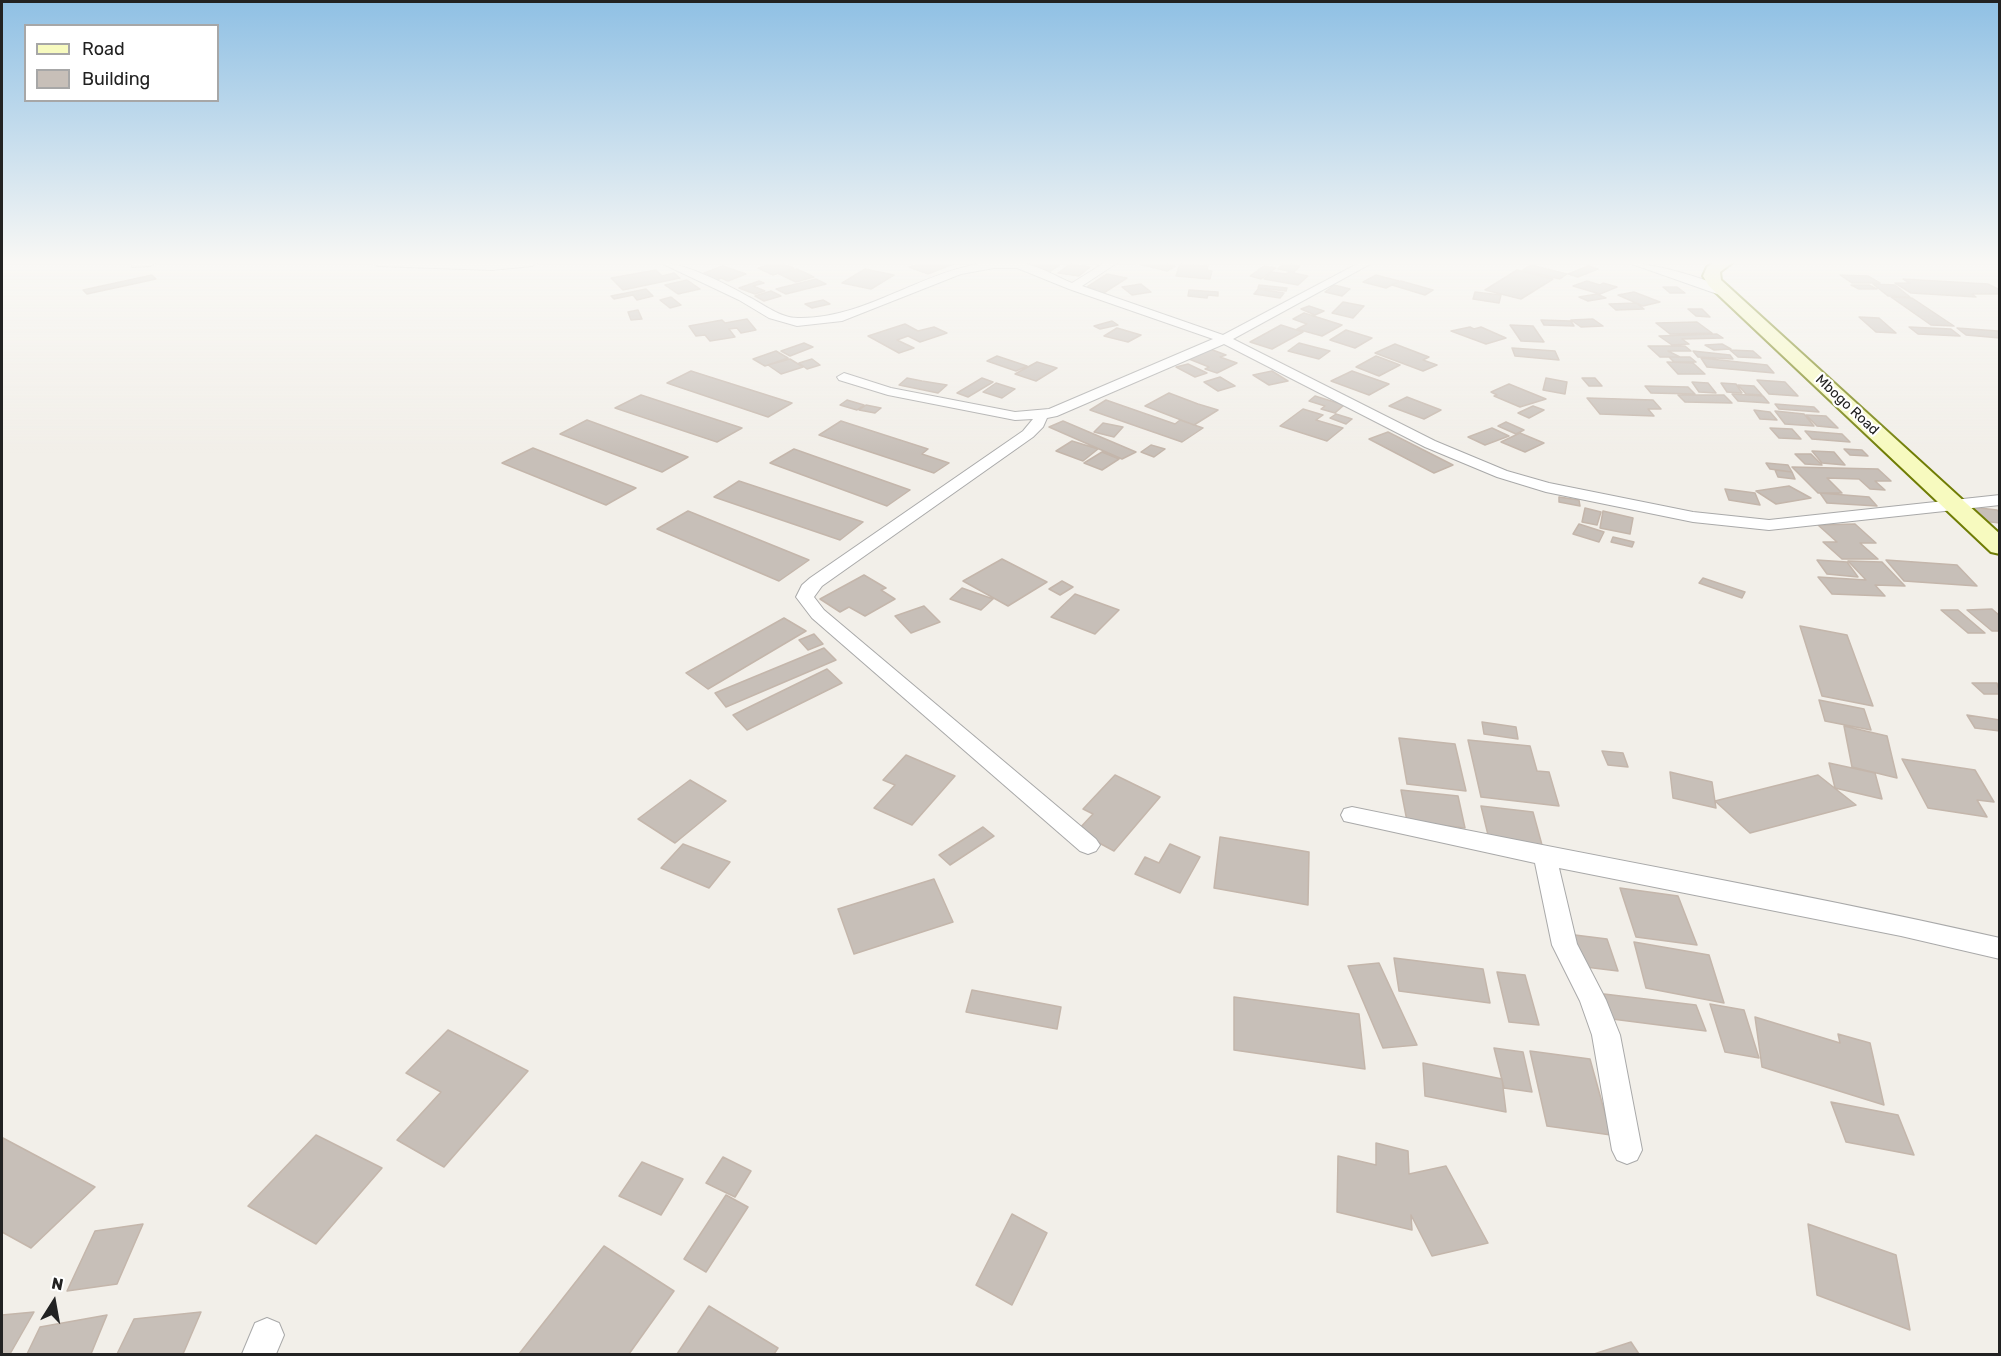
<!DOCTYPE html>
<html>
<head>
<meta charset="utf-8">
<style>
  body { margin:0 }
  #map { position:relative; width:2001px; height:1356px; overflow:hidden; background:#f2efe9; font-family:Rubik,sans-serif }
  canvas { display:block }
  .frame { position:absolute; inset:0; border:3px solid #222; pointer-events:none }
  .legend { position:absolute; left:24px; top:24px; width:195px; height:78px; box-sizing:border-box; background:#fff; border:2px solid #a7a7a7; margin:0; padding:8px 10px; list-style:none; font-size:18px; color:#222 }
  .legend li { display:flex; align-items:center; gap:12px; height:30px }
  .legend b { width:30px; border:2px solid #a7a7a7 }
  .north { position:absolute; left:24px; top:1272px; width:60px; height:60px; -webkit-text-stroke:4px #fff; paint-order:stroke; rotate:11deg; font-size:16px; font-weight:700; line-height:24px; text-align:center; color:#222 }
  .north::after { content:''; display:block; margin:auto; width:21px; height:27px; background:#222; clip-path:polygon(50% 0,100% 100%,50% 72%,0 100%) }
</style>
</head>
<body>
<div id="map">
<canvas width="2001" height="1356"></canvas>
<div class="frame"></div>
<ul class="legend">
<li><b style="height:8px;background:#f7fabf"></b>Road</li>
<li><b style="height:16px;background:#c7bfb8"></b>Building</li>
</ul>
<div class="north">N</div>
</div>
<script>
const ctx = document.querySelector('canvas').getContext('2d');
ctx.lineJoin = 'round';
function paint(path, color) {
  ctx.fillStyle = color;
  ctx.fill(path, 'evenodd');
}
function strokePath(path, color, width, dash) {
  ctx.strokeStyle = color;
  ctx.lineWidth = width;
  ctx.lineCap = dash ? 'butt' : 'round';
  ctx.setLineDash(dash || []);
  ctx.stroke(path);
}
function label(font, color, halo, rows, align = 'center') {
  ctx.font = font + ' Rubik,sans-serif';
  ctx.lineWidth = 4.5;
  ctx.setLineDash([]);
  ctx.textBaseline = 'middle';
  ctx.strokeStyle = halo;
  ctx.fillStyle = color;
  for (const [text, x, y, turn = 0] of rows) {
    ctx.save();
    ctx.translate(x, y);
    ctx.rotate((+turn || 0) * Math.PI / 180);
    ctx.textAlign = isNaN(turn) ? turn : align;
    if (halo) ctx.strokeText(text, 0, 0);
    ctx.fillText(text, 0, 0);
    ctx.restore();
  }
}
const building = new Path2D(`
  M774,263H781L794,268L773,275L758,268Z
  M915,263H956L928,274L909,267L918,264Z
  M1031,263H1062L1051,271L1027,266Z
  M1135,263H1162L1175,266L1167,271Z
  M1284,263H1286L1300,266L1294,272L1278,269Z
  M1070,264L1090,267L1079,276L1058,273Z
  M1180,264L1208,266L1207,270L1212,271L1210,279L1176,276Z
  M1531,265L1567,274L1560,279L1523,270Z
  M723,266L746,274L728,281L721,278L713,282L702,278L710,275L704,273Z
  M1264,266L1276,268L1261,279L1250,276Z
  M1588,266L1598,269L1578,277L1568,274Z
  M797,269L814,277L796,282L779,274Z
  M865,269L894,275L871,289L842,283Z
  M656,270L662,276L674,273L680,278L623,290L611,278Z
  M1517,270L1553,279L1521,299L1485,290Z
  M1272,272L1286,274L1289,272L1308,276L1298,285L1264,279Z
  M1107,274L1127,278L1102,294L1090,292L1095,289L1087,287Z
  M152,275L156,279L87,294L83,290Z
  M1376,275L1399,281L1386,288L1363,282Z
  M1840,275L1868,276L1880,283H1852Z
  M816,279L826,284L786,294L776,289Z
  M1903,279L1988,284L2000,290V294H1972L1976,297L1911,293L1895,283H1910Z
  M687,280L700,289L678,294L665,285Z
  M759,281L764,283L753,286L765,291L755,294L739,288Z
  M1401,281L1433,290L1425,295L1392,285Z
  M1587,281L1600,285L1603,283L1617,287L1600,294L1573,286Z
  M1141,284L1151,292L1132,295L1122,287Z
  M1873,284L1895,285L1910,297L1888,296Z
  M1259,285L1287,288L1286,291L1258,288Z
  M1334,285L1350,289L1342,296L1325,292Z
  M1851,285H1869L1877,289H1859Z
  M1663,287H1677L1685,293H1670Z
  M646,289L653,296L637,300L633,295L614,299L611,296Z
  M1258,289L1284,293L1280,298L1254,294Z
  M1189,290L1218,292V296L1208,295L1207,298L1188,296Z
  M771,291L781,296L764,301L755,296Z
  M1475,292L1501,295L1499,303L1473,299Z
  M1634,292L1660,302L1643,306L1618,295Z
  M1597,294L1606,298L1588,301L1579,297Z
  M671,297L681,305L670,308L660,300Z
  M1891,297L1912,298L1954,326L1931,325Z
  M823,300L830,304L812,308L805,304Z
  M1343,302L1364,306L1353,318L1332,313Z
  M1636,303L1644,309L1616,310L1609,304Z
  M1309,306L1324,311L1315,315L1301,309Z
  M1688,309H1702L1710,317L1696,316Z
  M638,310L642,319L631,320L628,312Z
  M1304,313L1342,325L1322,336L1297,329L1307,324L1293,319Z
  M1859,317L1879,318L1896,333L1876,332Z
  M747,319L756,330L741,333L737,328L729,329L735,337L710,341L705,335L696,336L689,326L722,320L725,323Z
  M1593,319L1603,326L1581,327L1571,320Z
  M1541,320L1571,321L1574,326L1544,325Z
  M1112,321L1118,325L1100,329L1094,326Z
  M1697,322L1712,333L1670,334L1656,323Z
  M905,324L918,331L934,327L947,333L920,342L908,336L897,340L914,348L899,353L868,336Z
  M1281,325L1303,332L1272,349L1250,342Z
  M1510,325L1533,326L1544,342L1521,341Z
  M1470,327L1474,329L1481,327L1506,338L1486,344L1451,331Z
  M1909,327L1951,329L1960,336L1918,334Z
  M1117,328L1141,335L1128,342L1104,336Z
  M1957,328L1998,331L2000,338L1966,335Z
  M1346,330L1372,338L1355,348L1330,340Z
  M1717,334L1723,338L1682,339L1689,344L1672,345L1659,336Z
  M804,343L813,347L790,356L781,351Z
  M1299,343L1330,351L1319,359L1288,351Z
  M1395,344L1429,357L1423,360L1437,365L1423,371L1375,353Z
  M1722,344L1731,349L1714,350L1705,345Z
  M1648,346H1685L1691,351H1668L1680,357H1660Z
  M1512,348L1555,351L1559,360L1515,356Z
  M1210,349L1226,355L1220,357L1237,363L1217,373L1205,369L1209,367L1189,359Z
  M1730,350L1753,351L1761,358L1738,357Z
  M776,351L788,358L765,366L753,359Z
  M1693,351L1730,355L1733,359L1698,357Z
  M997,356L1027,366L1016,371L987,361Z
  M1376,356L1400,365L1379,376L1356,367Z
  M1669,357H1690L1696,362H1674Z
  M1701,358L1767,365L1774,373L1707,367Z
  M790,359L803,367L781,374L768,365Z
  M812,359L820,365L807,369L799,363Z
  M1037,362L1057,368L1036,381L1015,374Z
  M1667,362L1693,363L1705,374H1678Z
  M1188,364L1207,373L1195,377L1176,367Z
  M691,371L792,403L768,417L667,383Z
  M1272,371L1288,381L1269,385L1253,375Z
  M1352,371L1389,384L1369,395L1331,381Z
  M1220,377L1235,386L1218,391L1204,382Z
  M907,378L922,381L947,385L938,393L899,385Z
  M982,378L993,382L968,397L957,393Z
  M1546,378L1567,382L1565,394L1543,390Z
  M1582,378H1595L1602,386H1589Z
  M1757,380L1785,382L1798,396L1769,394Z
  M1692,382L1708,383L1716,393L1699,392Z
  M996,383L1015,389L1002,398L983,392Z
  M1721,383L1736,384L1742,393L1727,392Z
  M1509,384L1546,399L1520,407L1494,396L1497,395L1491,392Z
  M1738,385L1754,386L1762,395L1746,394Z
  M1645,386L1688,387L1695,394L1651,393Z
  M1169,393L1198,404L1218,410L1194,425L1145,406Z
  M1732,394L1763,396L1769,403L1738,401Z
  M641,395L742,428L717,442L615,408Z
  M1678,395H1724L1732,403L1685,402Z
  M1315,396L1344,405L1335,413L1321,409L1325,406L1309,401Z
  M1407,397L1441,410L1424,419L1389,406Z
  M1587,398L1653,400L1661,409H1648L1654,416L1600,414Z
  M847,400L864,405L857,410L840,405Z
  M1106,400L1175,424L1180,420L1203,428L1182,442L1090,410Z
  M1775,404L1814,407L1819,412L1779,409Z
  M866,405L881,408L875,413L859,410Z
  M1533,406L1544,410L1529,418L1518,413Z
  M1303,409L1323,415L1316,420L1343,428L1327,441L1280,426Z
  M1754,410L1770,412L1777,420L1760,419Z
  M1775,411L1804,414L1814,426L1785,424Z
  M1336,414L1352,419L1346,424L1330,418Z
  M1806,415L1826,416L1838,428L1817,426Z
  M587,420L688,457L662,472L560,434Z
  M841,421L928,449L922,454L949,463L934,473L819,435Z
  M1063,421L1136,452L1122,459L1049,427Z
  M1506,422L1524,430L1516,434L1498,426Z
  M1103,423L1123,427L1114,437L1094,432Z
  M1492,428L1509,436L1485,445L1468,437Z
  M1770,428L1792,429L1801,439L1779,438Z
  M1805,431L1842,434L1850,442L1812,439Z
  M1388,432L1453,465L1434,473L1369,439Z
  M1520,433L1544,443L1525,452L1501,442Z
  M1072,441L1098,449L1083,461L1056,451Z
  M1151,445L1165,449L1154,457L1141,452Z
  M533,448L636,488L606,505L502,463Z
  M794,449L910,490L887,506L770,463Z
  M1844,449L1862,450L1868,456L1850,455Z
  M1812,451L1834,452L1845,465L1822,463Z
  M1102,452L1119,459L1102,470L1084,463Z
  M1795,454H1811L1822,465L1805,464Z
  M1766,463L1788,465L1792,472L1770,469Z
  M1792,467L1878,469L1891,481H1875L1885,490L1870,489L1859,479L1827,478L1842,493H1818Z
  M1775,470L1792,472L1795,479L1778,477Z
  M739,481L863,522L840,540L714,497Z
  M1789,486L1811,498L1776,504L1756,491Z
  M1725,489L1755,493L1760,505L1729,500Z
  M1820,493L1869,497L1877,506L1827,503Z
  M1559,497L1579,500L1580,506L1559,502Z
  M1971,507L1997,510L2000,513V523L1982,521Z
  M1585,508L1601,512L1597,525L1582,522Z
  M688,511L809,560L779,581L657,529Z
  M1603,511L1633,518L1630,534L1600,528Z
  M1579,524L1604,532L1599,542L1573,534Z
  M1855,524L1876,543H1860L1878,559H1842L1823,542H1837L1818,525Z
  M1613,537L1634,542L1632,547L1611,542Z
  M1002,559L1047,582L1008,606L963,581Z
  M1817,560L1847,562L1858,577L1827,574Z
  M1886,560L1957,565L1977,586L1904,581Z
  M1848,561L1882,562L1905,586L1875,585L1885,596L1832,594L1818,577L1866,580Z
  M864,575L886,588L881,590L895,599L865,616L849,607L840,612L820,599Z
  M1703,578L1745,592L1742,598L1699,583Z
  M1062,581L1073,587L1060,595L1049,589Z
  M962,588L993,599L981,610L950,599Z
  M1075,594L1119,610L1095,634L1051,617Z
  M924,606L940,622L911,633L895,616Z
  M1992,609L2000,616V631H1992L1967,610Z
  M1941,610H1958L1985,633H1968Z
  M784,618L806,631L708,689L686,673Z
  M1800,626L1847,635L1873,706L1822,696Z
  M814,634L823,644L808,650L799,640Z
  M824,648L836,660L726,707L715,693Z
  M827,669L842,683L747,730L733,715Z
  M1972,683H1997L2000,694H1984Z
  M1819,700L1864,709L1871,730L1825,721Z
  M1967,715L2000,720V731L1975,728Z
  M1482,722L1516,727L1518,739L1484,734Z
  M1844,726L1887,736L1897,778L1852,767Z
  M1399,738L1455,744L1466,791L1407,784Z
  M1468,740L1530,746L1537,771L1549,772L1559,806L1481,797Z
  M1602,751L1623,753L1628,767L1608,765Z
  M906,755L955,776L912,825L874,808L895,785L883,780Z
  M1902,759L1975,770L1994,802L1977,800L1987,817L1928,808Z
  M1829,763L1875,773L1882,799L1835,788Z
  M1670,772L1712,782L1716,808L1673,798Z
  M1115,775L1160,797L1114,851L1077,831L1093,814L1083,809Z
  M1818,775L1856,805L1750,833L1715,801Z
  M690,780L726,801L675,843L638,819Z
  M1401,790L1458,796L1465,828L1407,821Z
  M1481,806L1533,812L1542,845L1489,839Z
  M983,827L994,836L950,865L939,855Z
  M1220,837L1309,852L1308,905L1214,888Z
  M683,844L730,862L709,888L661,868Z
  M1170,844L1200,857L1180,893L1135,874L1145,857L1159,863Z
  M934,879L953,922L854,954L838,909Z
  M1620,888L1678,896L1697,945L1636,937Z
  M1567,934L1607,939L1618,971L1577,966Z
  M1634,942L1709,955L1724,1003L1646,988Z
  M1394,958L1483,969L1490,1003L1399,991Z
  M1379,963L1417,1045L1383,1048L1348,966Z
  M1497,972L1525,975L1539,1025L1509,1022Z
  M972,990L1061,1007L1057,1029L966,1012Z
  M1604,994L1696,1005L1706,1031L1612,1019Z
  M1234,997L1359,1014L1365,1069L1234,1050Z
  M1710,1004L1744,1010L1759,1058L1725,1052Z
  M1755,1017L1840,1043L1838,1034L1870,1043L1884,1105L1762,1067Z
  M448,1030L528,1071L444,1167L397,1140L441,1092L406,1073Z
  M1494,1048L1523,1052L1532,1092L1504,1088Z
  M1530,1051L1590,1059L1611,1135L1547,1126Z
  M1423,1063L1502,1079L1506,1112L1425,1096Z
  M1831,1102L1898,1115L1914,1155L1846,1142Z
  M316,1135L382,1168L316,1244L248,1206Z
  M3,1138L95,1187L31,1248L2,1232Z
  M1376,1143L1408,1151L1409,1174L1446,1166L1488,1243L1432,1256L1411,1215L1412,1230L1337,1212L1338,1156L1376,1165Z
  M723,1157L751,1171L735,1197L706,1183Z
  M642,1162L683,1179L661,1215L619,1196Z
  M726,1195L748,1207L706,1272L684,1259Z
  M1012,1214L1047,1233L1012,1305L976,1285Z
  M143,1224L117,1284L67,1291L95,1231Z
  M1808,1224L1896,1255L1910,1330L1817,1295Z
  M604,1246L674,1291L629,1354H519Z
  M709,1306L778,1348L774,1354H677Z
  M34,1312L10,1354H2V1315Z
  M201,1312L183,1354H117L134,1319Z
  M107,1315L91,1354H27L40,1327Z
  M1631,1342L1639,1354H1594Z`);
paint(building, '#c7bfb8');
strokePath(building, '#c4b6ab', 1.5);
const street = new Path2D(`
  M132,263H155L150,266L132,267Z
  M373,263H537L532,266L492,270L378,266Z
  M661,263C686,263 726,284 749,297C765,305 780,318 798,318C876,320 941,252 1021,263C1038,265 1057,277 1072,283L1104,263H1117L1082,286L1223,335L1359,263H1372L1233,339L1435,441L1507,471L1549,483L1693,512L1769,520L2000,495V505L1769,530L1693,522L1546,492L1497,477L1425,447L1224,344L1057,416L1047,418L1043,427L1033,437L822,586L814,597L824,610L1096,839L1100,845L1096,851L1088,854L1080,851L812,618L796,597L802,585L810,578L1023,431L1033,419L1015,420L888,395L839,380L837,377L844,373L891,388L1015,412L1049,409L1213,339L1069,289L1017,268H994L961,274L842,321L797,326L769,318L739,300Z
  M1629,263C1651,263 1717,280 1733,294L1727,297L1723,296Z
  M1352,807C1568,852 1785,889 2000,938V959L1901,936L1559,868L1577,944L1606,1000L1620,1035L1642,1150L1637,1160L1627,1164L1617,1160L1612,1150L1592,1035L1580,1001L1552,945L1535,863L1344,821L1341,815L1344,809Z
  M267,1318L279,1323L284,1335L276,1354H242L255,1323Z`);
const secondary = new Path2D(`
  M1713,263H1732L1720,272L1721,280L2000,534V554L1991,552L1709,286L1703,276L1707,267Z`);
strokePath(street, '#a9a9a9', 2);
strokePath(secondary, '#707d05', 4);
paint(street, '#fff');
paint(secondary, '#f7fabf');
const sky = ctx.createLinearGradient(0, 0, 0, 453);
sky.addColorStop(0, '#8fc0e4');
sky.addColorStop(0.58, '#f9f8f5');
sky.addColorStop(1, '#f9f8f500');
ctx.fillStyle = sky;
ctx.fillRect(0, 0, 2001, 453);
label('14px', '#222', '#fff', [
  ["Mbogo Road",1847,405,43]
]);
</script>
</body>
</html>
